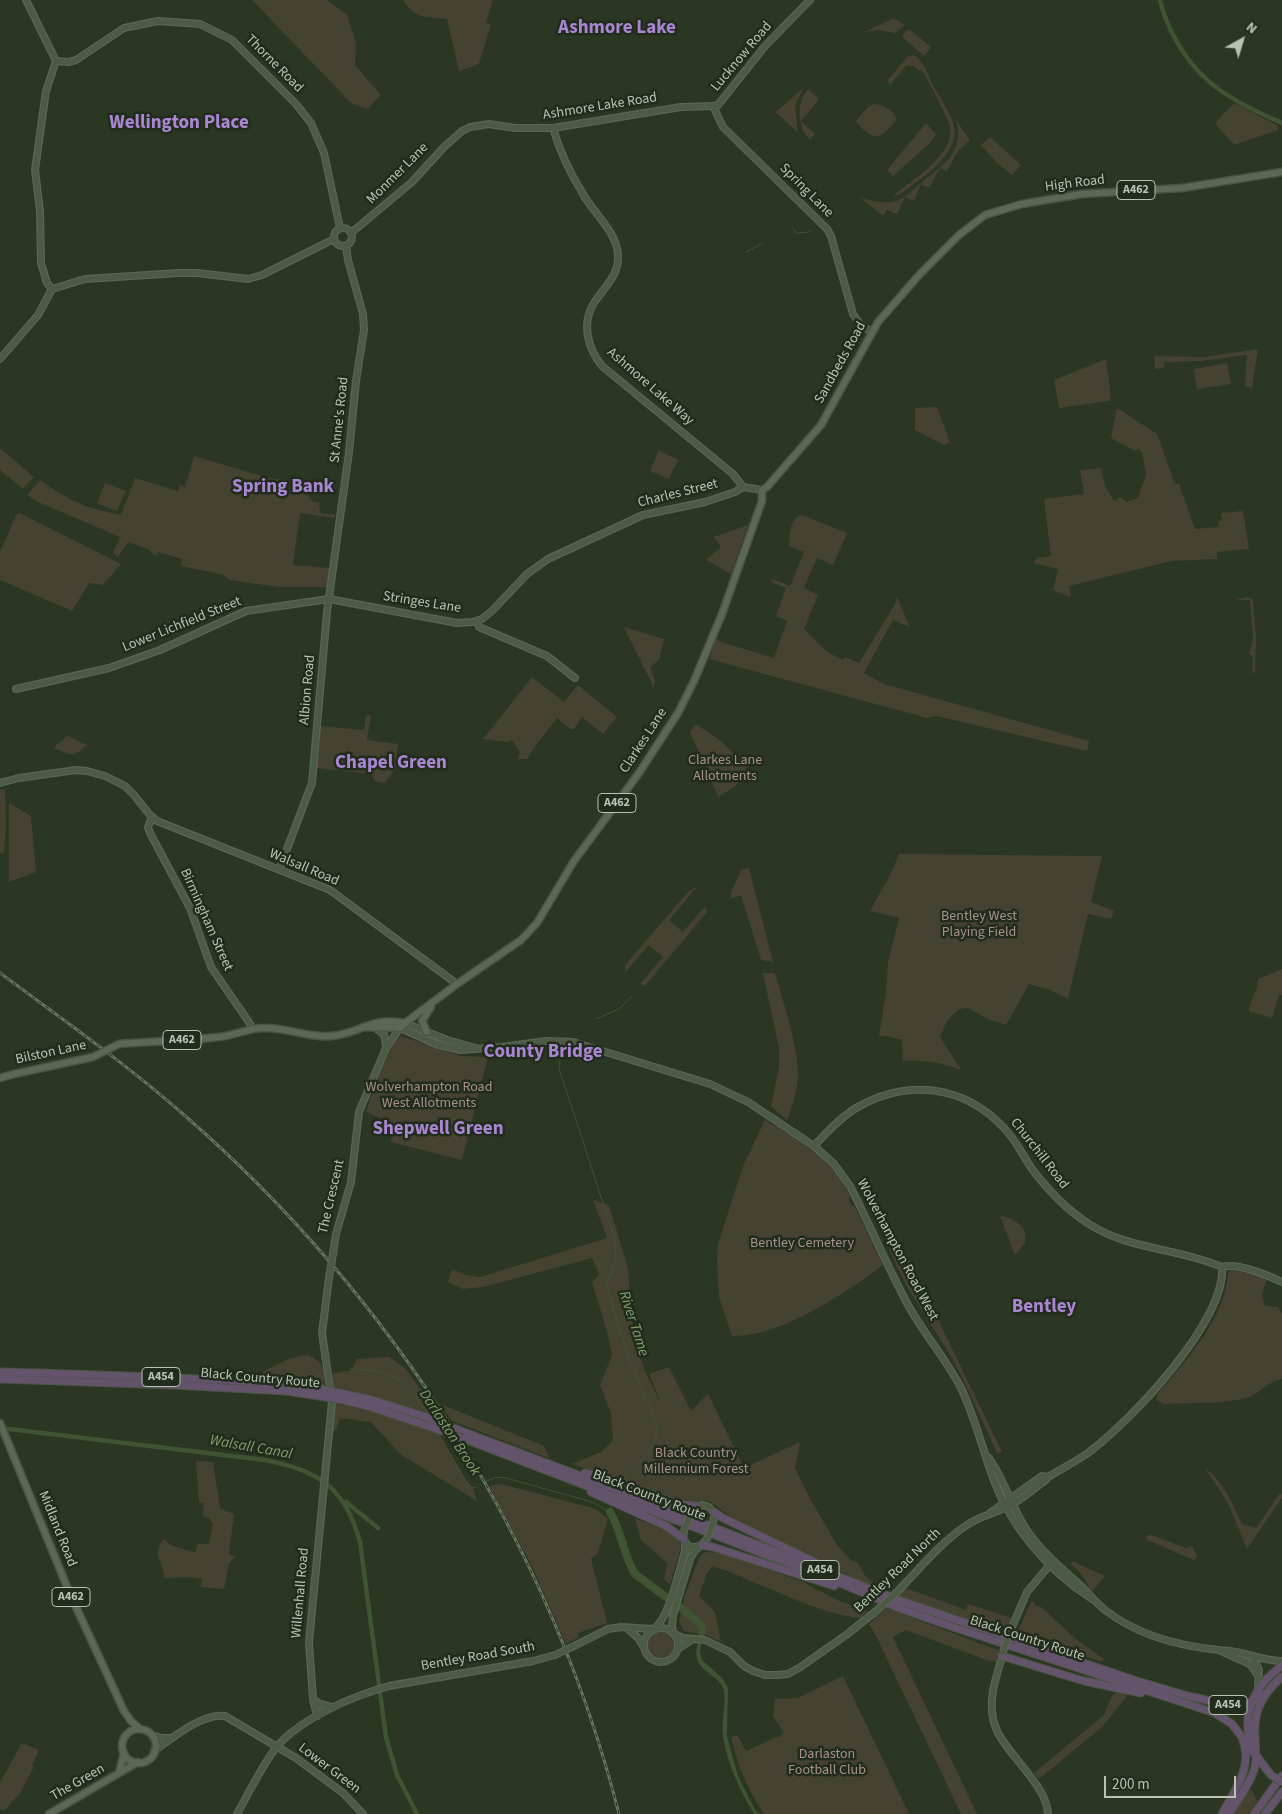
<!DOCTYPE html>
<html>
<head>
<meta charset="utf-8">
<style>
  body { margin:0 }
  #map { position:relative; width:1282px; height:1814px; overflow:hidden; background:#2b3623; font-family:"Source Sans 3",sans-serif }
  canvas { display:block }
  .north { position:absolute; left:1217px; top:15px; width:50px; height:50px; -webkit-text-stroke:4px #222c1c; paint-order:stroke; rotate:39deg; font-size:14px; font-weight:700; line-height:20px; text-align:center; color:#b8c3b1 }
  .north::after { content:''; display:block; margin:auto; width:18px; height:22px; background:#b8c3b1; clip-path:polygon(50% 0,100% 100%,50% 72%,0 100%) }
  .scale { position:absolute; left:1104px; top:1776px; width:132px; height:22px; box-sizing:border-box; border:2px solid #b8c3b1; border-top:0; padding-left:6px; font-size:15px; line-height:18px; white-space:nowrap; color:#b8c3b1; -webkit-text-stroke:4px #222c1c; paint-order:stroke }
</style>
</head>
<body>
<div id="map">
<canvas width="1282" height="1814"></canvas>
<div class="north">N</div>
<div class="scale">200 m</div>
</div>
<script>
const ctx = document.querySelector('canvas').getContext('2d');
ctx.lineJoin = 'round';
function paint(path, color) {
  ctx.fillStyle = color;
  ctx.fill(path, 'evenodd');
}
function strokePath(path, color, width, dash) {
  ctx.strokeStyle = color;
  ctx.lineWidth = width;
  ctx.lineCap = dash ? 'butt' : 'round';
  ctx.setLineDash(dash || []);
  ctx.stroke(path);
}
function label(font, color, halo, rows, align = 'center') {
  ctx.font = font + ' "Source Sans 3",sans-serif';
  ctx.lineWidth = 5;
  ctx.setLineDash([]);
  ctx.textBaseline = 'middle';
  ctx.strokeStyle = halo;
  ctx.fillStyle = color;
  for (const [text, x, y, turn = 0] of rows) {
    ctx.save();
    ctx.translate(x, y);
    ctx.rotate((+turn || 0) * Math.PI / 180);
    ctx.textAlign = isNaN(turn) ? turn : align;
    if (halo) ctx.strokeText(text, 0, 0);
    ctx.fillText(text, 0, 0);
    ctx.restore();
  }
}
paint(new Path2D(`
  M252,0H327L347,15L356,43L355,65L381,95L368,109L351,103Z
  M403,0H493L486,23L491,24L479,64L459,71L447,19C424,16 416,20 403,0Z
  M893,18L905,25L895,33L879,30L865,32Z
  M910,30L930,46V49L924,56L902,37L906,31Z
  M912,55C923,58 928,75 933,85C939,96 952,115 954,126C961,155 918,180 899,195L893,196C912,180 954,155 950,128C949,121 944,113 941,106C935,93 929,81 921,69L919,71L914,66H906L890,85L887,81L907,57Z
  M804,87L795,106L798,133L776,112Z
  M808,89L819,99L801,121L815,134L810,140C797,126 796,104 808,89Z
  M1234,103L1277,125L1278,130L1234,145L1215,123Z
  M873,104C882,104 893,110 897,119C886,131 880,144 864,130C861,127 858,125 856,121L868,107Z
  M956,120L970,140L958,151L947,171L940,168L929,188L921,184L914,201L905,197L897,214L887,210L883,216L861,198C871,200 882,204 892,202C904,200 912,191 921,183C943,165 965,152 956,120Z
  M926,123L936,134L930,143L893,176L887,170Z
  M990,137L1021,165L1012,175L997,163L981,145Z
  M1258,349L1252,388L1245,386L1247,355L1200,361L1164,362V368L1155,369L1154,356L1204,357Z
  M1106,359L1111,397L1109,401L1059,408L1054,380Z
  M1227,363L1231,384L1197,389L1194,369Z
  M937,407L950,442L944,445L915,430V408Z
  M1117,408L1157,434L1175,484H1179L1195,529L1218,527L1219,521L1222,520L1221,513L1243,511L1249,549L1217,552V559L1172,561L1069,586L1071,597L1053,590L1058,569L1034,563L1036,558L1051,556L1044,499L1084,494L1080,470L1101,468L1105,486L1114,501L1120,497L1127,502L1138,498L1146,475L1142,452L1138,449L1135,451L1111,438Z
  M0,448L34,477L23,489L0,470Z
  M659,450L678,460L669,479L650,471Z
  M194,456L268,478L287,480V491L303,493L305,491L312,501L319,503L320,512L324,514H335V518L300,513L293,565L329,568L327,587H280L250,583L230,580L221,574L181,566L182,559L158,552L156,556L150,552V550L128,542L118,557L113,553L120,537L38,502L27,495L40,480C70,501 85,508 121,515L135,478L178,491L180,485L185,487Z
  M105,483L126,491L117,511L97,503Z
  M19,513L121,564L103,585L89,583L72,611L0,580V552L16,515Z
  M802,515L847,533L833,565L817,558L804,588L818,595L804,629L827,652L843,660L845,657L859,663L895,604L897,597L910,627L893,620L864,673L884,684L1089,741L1087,751L936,716L927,718L709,659L716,639L721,642L774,658L787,621L776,616L786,588L771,582L772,579L790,586L804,552L789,546C790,534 789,519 802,515Z
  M748,525L731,574L706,560L721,547L714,537Z
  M1247,597L1253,600L1256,637L1255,672L1252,674L1253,656L1249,654L1253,639L1250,600H1236Z
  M624,627L664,639L659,660L650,667L655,680L654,688Z
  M532,677L564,702L578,685L617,717L603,734L582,717L574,729H570L557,718L534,748L527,759H518L520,753L512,740L508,742L483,739Z
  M371,715L367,740L398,744L395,769L385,783L375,781L371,774L317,768L321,726L364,730L366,716Z
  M696,724L721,741L748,767L736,786L718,797L690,732Z
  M66,735L87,745C73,758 72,755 54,748L57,743L58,744L60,741L62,742Z
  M5,789L6,826L4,853L0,854V790Z
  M9,803L31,816L36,872L9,882Z
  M899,854L1102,856L1091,902L1114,911L1111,919L1088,914L1068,999L1050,990L1029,984L1006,1025L988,1019L968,1008L959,1009L947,1021L940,1037L961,1070C941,1062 923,1060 903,1061L902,1039C893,1039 888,1035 879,1036L886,992L888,962L899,918L870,911L891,873Z
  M749,868L773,962L761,960L741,895L730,899C731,888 737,881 741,870Z
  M697,887L669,920L683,932L705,906L707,912L645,986L640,984L663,957L649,945L625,973V965L689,891Z
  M1282,969V995H1279L1272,1018L1249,1011C1250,999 1258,991 1258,979Z
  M763,973H775C784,1005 796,1038 798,1071C799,1084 792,1108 787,1120L771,1106L779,1067V1048Z
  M401,1036L461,1056L488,1057L462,1160L391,1142L393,1128L386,1126L382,1119L366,1112C372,1095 386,1045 401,1036Z
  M765,1120C798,1138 835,1161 850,1196L849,1200L851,1205L855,1207L883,1265C844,1294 781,1337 732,1336L719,1297L717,1262L718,1244L743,1166Z
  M593,1200L609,1205L628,1268L633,1336L645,1371L662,1406L649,1374L669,1367L691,1411L708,1394L744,1468L800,1442L795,1468L811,1500L837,1545L851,1560L858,1563L866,1577L875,1584L869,1585L779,1543L731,1517L711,1502L702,1501L686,1503L572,1464L601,1452L613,1441L611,1413L600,1385L612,1355L608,1335L592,1282L599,1274L592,1258L483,1287L463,1289L448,1282L452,1269L466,1275L480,1277L607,1238Z
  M1000,1216C1014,1218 1029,1226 1025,1243L1015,1255Z
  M898,1246L906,1253L1002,1452L997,1453L971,1396L952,1358L906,1285L889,1249Z
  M1232,1270L1248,1273L1267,1279L1262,1295L1265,1306L1278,1307L1282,1313V1379C1266,1382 1261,1393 1249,1397C1228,1404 1187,1403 1164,1404L1156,1400L1157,1395C1180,1368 1210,1334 1222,1301C1226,1292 1227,1281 1229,1271Z
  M307,1355C324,1362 325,1368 324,1386L254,1378C270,1367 288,1357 307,1355Z
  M389,1357L405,1368L440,1417L334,1387L332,1374L352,1370L357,1359Z
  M335,1403L368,1410L437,1432L466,1481L473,1488L477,1501L400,1454L371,1422L340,1418L336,1430L332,1432Z
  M440,1404L544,1446L549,1458L452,1421Z
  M196,1461L213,1462L220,1508L234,1514L229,1553L235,1557L229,1563L224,1589L201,1587L202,1579L186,1577L165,1578L161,1563L157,1554L160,1544L164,1539L171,1545L195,1553L198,1544H209L213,1524L209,1518L203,1516L204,1504L199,1502Z
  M1205,1468C1224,1482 1232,1503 1242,1524L1256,1528L1280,1493L1282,1494V1498L1247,1549L1228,1503Z
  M501,1484L596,1509L608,1519L598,1553L591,1559L607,1623L578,1633L579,1637L566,1644L531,1564L489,1486Z
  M635,1518L670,1532L678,1538L681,1546L670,1585L664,1579L667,1563L641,1540Z
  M1152,1535L1186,1548L1192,1546L1197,1556L1194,1560L1147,1540L1146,1536Z
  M704,1552L723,1553L805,1583L837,1600L868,1611L861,1618C826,1615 788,1596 755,1583C741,1577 728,1570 712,1566L707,1573L699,1596L715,1612L721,1642L703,1633L704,1628L700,1629L699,1634L684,1631L679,1621L684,1598L699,1558Z
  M1072,1561L1105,1576L1092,1591L1081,1574L1071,1564Z
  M906,1588L966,1610L968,1604L1012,1618L1005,1634L897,1596Z
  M1032,1600L1036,1606L1041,1607L1076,1639L1104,1659L1102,1662L1017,1633Z
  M886,1608L1000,1651L997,1662L989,1661L906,1630L893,1637L977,1814H961L877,1638L869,1624Z
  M648 1645a13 13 0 1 1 26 0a13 13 0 1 1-26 0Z
  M843,1676L909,1814H764C746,1786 739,1769 731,1737L737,1735L746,1751L776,1737L777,1738L784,1733L773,1716L775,1699L798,1698Z
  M1117,1692L1125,1694L1126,1697L1102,1727L1039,1779L1034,1773L1104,1715L1112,1696Z
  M22,1743L39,1750L32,1766L34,1767L20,1793L4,1811L0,1809V1782Z
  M1252,1790L1257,1801L1248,1814H1233L1248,1791Z`), '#464232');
paint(new Path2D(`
  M702,1624L703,1633L700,1651L702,1660L722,1678L728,1688L727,1736L738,1776L754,1808L759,1814H754C740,1790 727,1764 723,1736C721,1722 726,1705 724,1691C721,1676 701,1673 697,1659C694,1648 702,1636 698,1625Z`), '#405332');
strokePath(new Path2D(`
  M793,229L797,233L808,232L812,230
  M746,252L763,243
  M596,1019L619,1009L632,996
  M561,1051L559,1068L615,1240L616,1259L606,1284L628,1356L656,1422C660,1439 649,1453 637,1465C632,1470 626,1473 621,1478
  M610,1274L617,1269
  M350,1369C392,1370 405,1378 427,1414
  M438,1433L466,1481L473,1488L477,1487
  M484,1482L497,1477L506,1478L592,1502L610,1512L611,1505`), '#405332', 1);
strokePath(new Path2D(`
  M1160,0C1166,26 1183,57 1203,76C1224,97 1255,111 1282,123
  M1,1428L265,1460C318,1470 345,1487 360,1542L386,1737L397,1775L417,1814
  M346,1502L378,1528`), '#405332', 4.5);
strokePath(new Path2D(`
  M610,1512C622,1531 623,1555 635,1574L681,1608L701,1625L702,1632`), '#405332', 8);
const secondary = new Path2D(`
  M26,0L56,61
  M56,61L68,62L76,60L124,28L158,21L200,24L232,40L296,104L311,123L324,153L340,228
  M713,106L723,127L827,229L831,236L853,314L860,324L871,332
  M553,128C560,152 570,173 583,194C594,214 618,233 618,256C619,276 604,287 594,303C581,323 588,349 602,366L733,474L743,487
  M334 237a9 9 0 1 1 18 0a9 9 0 1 1-18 0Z
  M351,233L412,182L445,146L462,131L470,127L489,124L515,128H553L681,107L713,106L718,105L765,46L810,0
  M52,289L85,279L179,273H197L248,279L262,275L334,239
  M52,289L47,283L41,263L40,211L35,170L46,91L56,61
  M0,359L38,315L52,289
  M477,621L479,627L547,656L575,678
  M16,689L109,668L160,650L246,611L329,599L457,623L473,622L482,619L492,611L527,574L548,559L643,515L705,502L735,492L743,487L762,490
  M0,783L19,778L76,770L87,771L105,776L125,786L134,795L149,814L157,821L330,890L457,984
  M152,817L148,827L150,833L190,908L211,967L253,1028
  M279,870L312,783L327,612L349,452L356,381L364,330L363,314L348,260L346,246
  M405,1023L447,1040L476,1048
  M375,1028L384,1034L386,1046
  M814,1146C827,1132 840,1118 856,1108C907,1078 964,1085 1004,1128C1016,1140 1023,1156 1032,1169C1048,1190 1067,1210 1089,1224C1129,1250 1179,1248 1222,1267C1238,1262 1267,1275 1282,1282
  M333,1254L336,1234L351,1182L359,1112L386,1048L400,1028L436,1044L460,1050L502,1047L546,1041L573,1042L710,1084L748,1102L814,1146L834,1164L850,1186C870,1225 887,1266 908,1305C924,1334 946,1359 961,1388C975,1417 982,1448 993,1478C1011,1527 1047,1570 1092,1599
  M989,1458C1005,1481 1012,1509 1028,1532C1042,1552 1061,1568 1079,1584C1088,1592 1095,1602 1105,1610C1138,1636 1179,1646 1219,1650C1222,1651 1226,1650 1230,1651C1248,1653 1264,1661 1282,1661
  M693,1509L702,1505L709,1507L715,1514L713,1522
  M990,1513L1042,1476L1048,1477C1061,1469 1075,1462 1088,1453C1130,1422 1226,1321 1222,1267
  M685,1528C678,1547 698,1555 708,1537
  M896,1593C918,1571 938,1545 964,1527C980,1515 989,1516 1005,1508C1020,1502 1033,1489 1046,1480L1048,1477
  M644 1645a17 17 0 1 1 34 0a17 17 0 1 1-34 0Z
  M655,1628C670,1616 679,1570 685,1551V1542
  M628,1629L638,1638L643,1646
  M673,1632L672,1625L673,1615L690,1559L694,1552L700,1546
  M675,1634L683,1638L705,1640L730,1652L744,1666L753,1671L765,1675H777L788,1674L799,1668L846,1635L875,1612
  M1009,1634L1027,1592L1053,1561
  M570,1648L608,1629L621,1627L653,1629
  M678,1649L693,1639
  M1221,1651L1250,1664L1259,1677
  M1003,1654C995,1680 985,1707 998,1733C1006,1748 1020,1762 1030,1776C1039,1788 1047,1799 1048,1814
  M1253,1657L1259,1670L1258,1688
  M313,1699L320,1704L332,1707
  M317,1716L313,1699L309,1642L332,1402L322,1333L329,1278
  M152,1735L162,1738H171
  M154,1751C172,1738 202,1713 225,1716L296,1758L343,1793L363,1814
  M237,1814C248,1794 264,1762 278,1745C304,1717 353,1696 389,1686L533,1661L555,1655`);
const primary = new Path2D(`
  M363,1027L400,1028L405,1023L457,984L521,940L537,923L574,861L639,773L678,713L694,681L722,614L762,501V490L767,487L821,425L878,322L920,274L959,235L985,215L1022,204L1082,194L1182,188L1282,172
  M427,1032L422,1021L431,1007
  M111,1048L119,1044C152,1041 186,1041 218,1037C234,1036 247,1028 263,1028C286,1027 308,1038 331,1036C361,1034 371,1016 405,1023
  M0,1078L14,1074L93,1057
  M0,1423L70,1594L124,1711L131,1721L140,1729
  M122 1746a17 17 0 1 1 34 0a17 17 0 1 1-34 0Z
  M119,1773L124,1753
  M49,1814L138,1762`);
const highway = new Path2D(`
  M0,1372C50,1373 99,1375 149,1377C206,1379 264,1381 321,1389
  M0,1379L172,1385L286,1391L319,1396
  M344,1394L372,1400L423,1416
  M343,1400L371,1407L428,1426
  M456,1429L610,1487L901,1601L1137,1681L1188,1696L1234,1706L1247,1704L1265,1694
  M462,1438L845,1585L899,1608L953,1627L1215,1713L1232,1724L1271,1775
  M585,1473L616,1481L677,1504L696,1506
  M591,1492L666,1526L684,1539
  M714,1512L723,1518L827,1568
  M702,1545L713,1547L834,1586
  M1002,1656L1084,1681L1141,1693
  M1252,1746C1240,1714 1255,1685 1282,1666
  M1222,1814C1234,1792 1253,1767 1243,1741
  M1229,1814C1238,1799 1251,1783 1255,1766C1257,1756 1255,1745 1255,1735C1253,1711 1264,1692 1282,1677
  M1254,1814L1282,1776
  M1265,1814L1282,1792`);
strokePath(secondary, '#5b6554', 8);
strokePath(primary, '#495343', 9);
strokePath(highway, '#485241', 9);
strokePath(secondary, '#4d5a45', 5.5);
strokePath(primary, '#5c6755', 6);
strokePath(highway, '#63546c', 7);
const rail = new Path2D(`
  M0,973C62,1019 125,1063 183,1114C393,1297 550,1543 619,1814`);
strokePath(rail, '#66735e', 3);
strokePath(rail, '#222c1c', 1, [4]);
const secondaryBridge = new Path2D(`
  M329,1278L333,1254
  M685,1528L691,1513
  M708,1537L713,1522
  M875,1612L896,1593
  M1003,1652L1009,1634
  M555,1655L570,1648`);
const primaryBridge = new Path2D(`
  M93,1057L111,1048`);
const highwayBridge = new Path2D(`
  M321,1389L344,1394
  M319,1396L343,1400
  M423,1416L456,1429
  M428,1426L462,1438
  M1271,1775L1282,1782`);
strokePath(secondaryBridge, '#5b6554', 8, []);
strokePath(primaryBridge, '#495343', 9, []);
strokePath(highwayBridge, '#485241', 9, []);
strokePath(secondaryBridge, '#4d5a45', 5.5);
strokePath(primaryBridge, '#5c6755', 6);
strokePath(highwayBridge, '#63546c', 7);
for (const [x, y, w] of [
  [1136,190,38],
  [617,803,38],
  [182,1040,38],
  [161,1377,38],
  [820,1570,38],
  [71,1597,38],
  [1228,1705,38]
]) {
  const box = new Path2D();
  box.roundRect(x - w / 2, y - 9.5, w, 19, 4);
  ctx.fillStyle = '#222c1c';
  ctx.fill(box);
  strokePath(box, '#b8c3b1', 1);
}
label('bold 12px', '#b8c3b1', null, [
  ["A462",1136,190],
  ["A462",617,803],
  ["A462",182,1040],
  ["A454",161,1377],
  ["A454",820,1570],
  ["A462",71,1597],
  ["A454",1228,1705]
]);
label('14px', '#b8c3b1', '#222c1c', [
  ["Lucknow Road",742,57,-50],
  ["Thorne Road",274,64,45],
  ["Ashmore Lake Road",600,107,-9],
  ["Monmer Lane",398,174,-45],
  ["High Road",1075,184,-7],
  ["Spring Lane",806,191,45],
  ["Sandbeds Road",841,363,-61],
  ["Ashmore Lake Way",650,387,41],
  ["St Anne's Road",340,420,-84],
  ["Charles Street",678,494,-14],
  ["Stringes Lane",422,603,9],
  ["Lower Lichfield Street",182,625,-22],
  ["Albion Road",308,690,-85],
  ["Clarkes Lane",644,741,-57],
  ["Walsall Road",304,868,23],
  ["Birmingham Street",206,920,66],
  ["Bilston Lane",51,1053,-12],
  ["Churchill Road",1039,1154,52],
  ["The Crescent",332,1197,-77],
  ["Wolverhampton Road West",897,1250,62],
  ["Black Country Route",260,1379,5],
  ["Black Country Route",649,1496,21],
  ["Midland Road",57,1529,68],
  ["Bentley Road North",898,1571,-44],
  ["Willenhall Road",301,1593,-85],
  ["Black Country Route",1027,1639,18],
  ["Bentley Road South",478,1657,-10],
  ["Lower Green",329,1769,37],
  ["The Green",78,1783,-30]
]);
label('14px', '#a79089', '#222c1c', [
  ["Clarkes Lane",725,761],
  ["Allotments",725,777],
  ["Bentley West",979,917],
  ["Playing Field",979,933],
  ["Wolverhampton Road",429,1088],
  ["West Allotments",429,1104],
  ["Bentley Cemetery",802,1244],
  ["Black Country",696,1454],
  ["Millennium Forest",696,1470],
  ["Darlaston",827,1755],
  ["Football Club",827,1771]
]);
label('italic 15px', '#829f6e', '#222c1c', [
  ["River Tame",633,1324,72],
  ["Darlaston Brook",449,1433,57],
  ["Walsall Canal",251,1448,10]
]);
label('bold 19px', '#a886d2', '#222c1c', [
  ["Ashmore Lake",617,29],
  ["Wellington Place",179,124],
  ["Spring Bank",283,488],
  ["Chapel Green",391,764],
  ["County Bridge",543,1053],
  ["Shepwell Green",438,1130],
  ["Bentley",1044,1308]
]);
</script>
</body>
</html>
